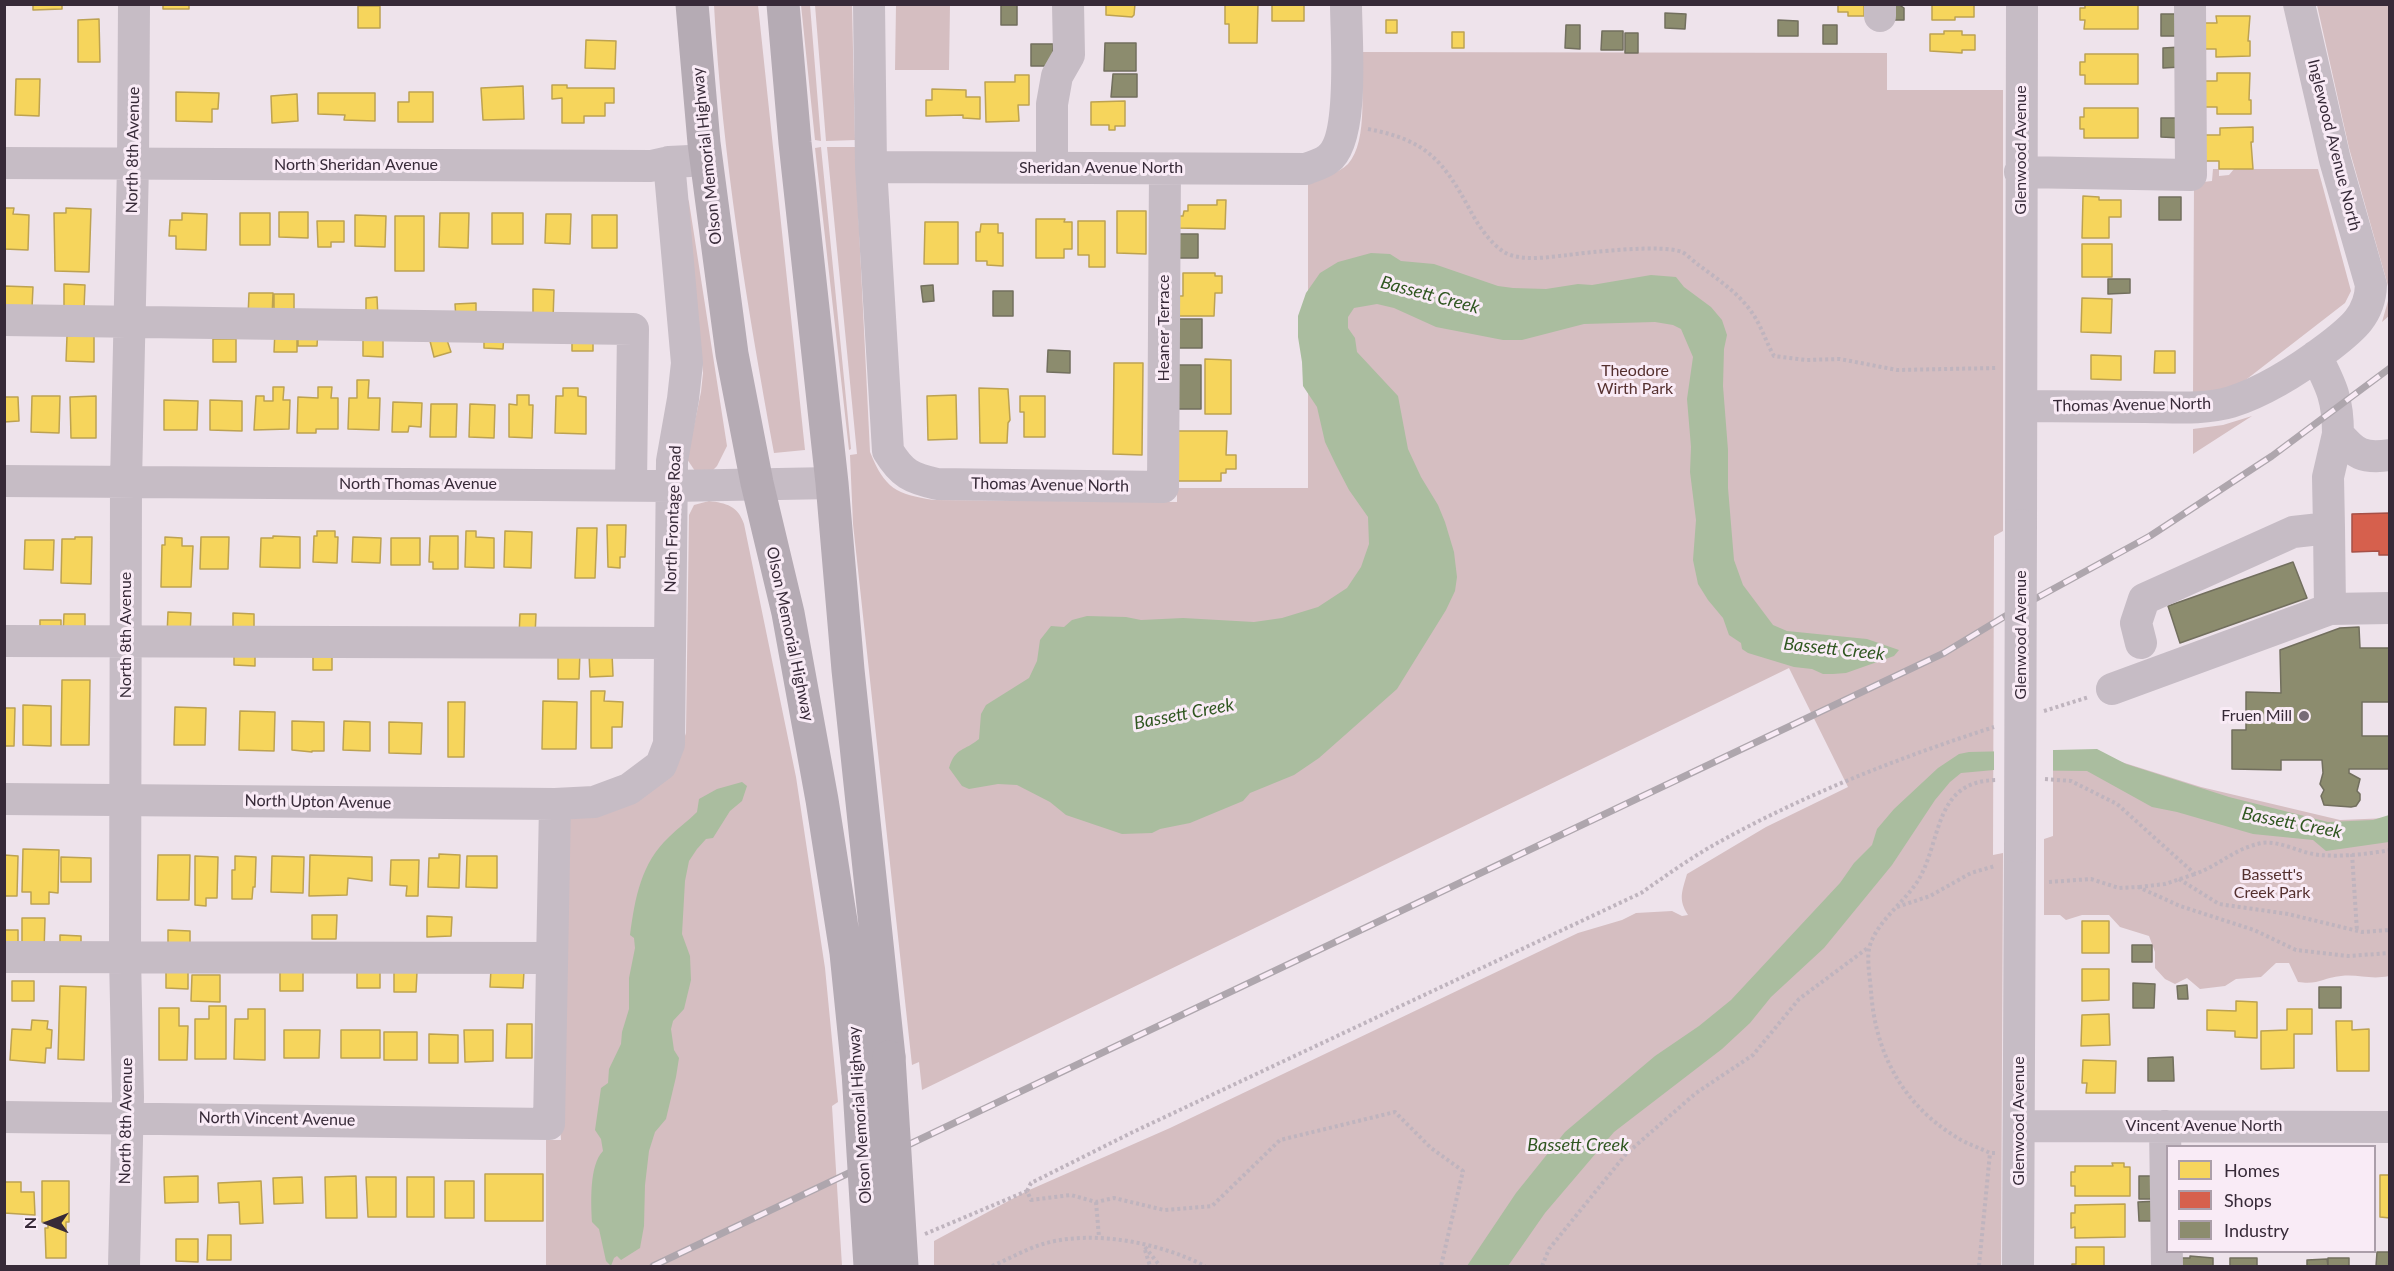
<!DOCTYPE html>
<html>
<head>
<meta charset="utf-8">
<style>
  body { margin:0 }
  #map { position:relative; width:2394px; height:1271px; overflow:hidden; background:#eee3eb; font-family:Lato,sans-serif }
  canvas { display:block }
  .frame { position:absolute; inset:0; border:6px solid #372a38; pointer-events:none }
  .legend { position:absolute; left:2166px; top:1145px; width:210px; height:108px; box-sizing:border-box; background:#f9ebf6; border:2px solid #ab9eaa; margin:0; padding:8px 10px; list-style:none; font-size:18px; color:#372a38 }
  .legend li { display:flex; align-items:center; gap:12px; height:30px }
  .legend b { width:30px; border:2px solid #ab9eaa }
  .north { position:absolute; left:18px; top:1193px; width:60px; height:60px; -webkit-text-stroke:4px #f9ebf6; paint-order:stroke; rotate:270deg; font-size:16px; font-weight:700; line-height:24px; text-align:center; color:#372a38 }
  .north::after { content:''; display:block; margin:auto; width:21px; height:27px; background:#372a38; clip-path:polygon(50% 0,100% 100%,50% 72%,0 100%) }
</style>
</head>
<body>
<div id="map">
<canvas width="2394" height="1271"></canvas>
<div class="frame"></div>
<ul class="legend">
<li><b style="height:16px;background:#f6d55c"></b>Homes</li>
<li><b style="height:16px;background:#d6604d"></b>Shops</li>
<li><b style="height:16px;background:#8c8c6e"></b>Industry</li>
</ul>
<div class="north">N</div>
</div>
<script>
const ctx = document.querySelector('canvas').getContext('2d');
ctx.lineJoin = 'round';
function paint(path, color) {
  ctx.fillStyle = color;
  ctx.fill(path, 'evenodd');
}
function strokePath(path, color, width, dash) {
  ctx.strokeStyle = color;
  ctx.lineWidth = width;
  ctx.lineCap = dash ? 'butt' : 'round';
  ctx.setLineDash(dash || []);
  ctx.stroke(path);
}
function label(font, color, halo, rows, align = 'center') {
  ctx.font = font + ' Lato,sans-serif';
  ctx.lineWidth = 6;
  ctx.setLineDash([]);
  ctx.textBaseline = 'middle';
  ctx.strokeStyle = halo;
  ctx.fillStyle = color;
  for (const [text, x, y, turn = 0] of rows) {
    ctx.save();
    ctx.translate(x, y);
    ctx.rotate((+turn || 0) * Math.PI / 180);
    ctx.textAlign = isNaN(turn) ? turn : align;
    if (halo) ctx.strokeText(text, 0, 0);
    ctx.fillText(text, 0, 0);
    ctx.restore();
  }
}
paint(new Path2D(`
  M714,5H758L805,450L774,453C747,305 722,155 714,5Z
  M801,5H810L821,141L815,140Z
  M815,5H852L855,140L826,141Z
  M896,5H950L949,70H895Z
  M2317,5H2389L2390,315L2382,322L2388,301V286L2349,148Z
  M1361,52L1887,53V90H2003V531L1994,536L1993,855L2003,853L2001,1266H934V1241L1027,1191L1170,1128L1578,933L1622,920L1636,913L1672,911L1682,916L1688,915C1678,899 1682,892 1687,874L1766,827L1848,787L1789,668L922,1090L919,1062L912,1065L853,524L850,455L857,454L827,147H855L870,452C885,489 896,494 934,500L1177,502V488H1308V180C1321,176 1338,174 1348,164C1369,141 1361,82 1361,52Z
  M821,147L851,449L849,450L815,148Z
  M2213,169H2219V176L2229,175L2234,169H2318L2351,291L2345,303L2243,382L2226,389L2193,394L2194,183L2212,181Z
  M686,194L689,202L727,446L717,466L710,473L695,471L687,459L701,392L703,373Z
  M2252,416L2193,454V429L2223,425Z
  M709,501C726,503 738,506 744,524L796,777L825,968L838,1102L832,1106L842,1266H546V1140H561L557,1082L561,819L681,747L686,733L689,515L694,505Z
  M2096,754L2201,787L2340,820L2389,818V976C2370,980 2359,974 2341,976C2322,978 2319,985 2298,982L2289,963H2276L2261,977L2236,979L2225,986L2200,989L2187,978L2175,984L2165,979L2155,968V952L2149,936L2120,927L2109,915H2082L2066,920L2060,915H2044V839L2053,836V756Z`), '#d5bec1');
paint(new Path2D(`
  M1371,253L1390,254L1401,261L1434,264L1498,286L1513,288L1546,289L1578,284L1592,285L1651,275L1676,277L1684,287L1711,307L1722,320L1727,335L1724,349L1723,386L1728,450V488L1734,560L1743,585L1773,625L1787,631L1867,639L1899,650L1894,656L1846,673L1833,674H1823L1812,669L1794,667L1748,653L1742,649L1741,643L1729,635L1723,618L1708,600L1698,584L1693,560L1696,520L1690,472L1691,447L1687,399L1693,357L1681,329L1673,325L1655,322L1584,324L1522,340H1503L1436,327L1394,308L1377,304L1354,308L1348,317V328L1355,338L1357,352L1398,396L1408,449L1421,477L1438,505L1445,522L1454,552L1457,577L1455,591L1446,610L1397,689L1319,758L1294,775L1250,793L1243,801L1190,823L1160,829L1152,833L1122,834L1066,815L1050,802L1017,785L998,784L969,789L962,786L949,768C955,747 965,751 979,739L981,714L986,705L1029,678L1037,661L1040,640L1051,626L1064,627L1072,620L1087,616L1126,617L1141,620L1183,618L1254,622L1282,618L1318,607L1347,588L1361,567L1369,544L1368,517L1349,490L1336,465L1325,442L1317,407L1303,386L1302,362L1298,337V316L1306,293L1320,273L1338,262Z
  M2097,749L2126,764L2229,797L2328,822L2373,820L2389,815V842L2326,851L2313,840L2253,834L2177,812L2152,807L2087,771L1994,770L1961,773L1950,782L1935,800L1892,865L1824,948L1771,997L1750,1023L1722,1049L1614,1132L1545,1213L1508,1266H1467L1516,1193L1565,1132L1655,1056L1699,1026L1731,1000L1840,883L1854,863L1872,845L1877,829L1894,809L1938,768L1959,754L1969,752Z
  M742,782L747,786L742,801L730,811L713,838L706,839L697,849L689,861L685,881L682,934L690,956L691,980L684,1009L673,1021L671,1029L674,1050L679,1058L676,1077L666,1119L655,1132L649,1151L645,1185L644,1226L640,1248L621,1260L617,1256L614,1258L611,1266L606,1261L599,1229L592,1222C591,1204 589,1165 603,1151L601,1139L595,1130L601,1088L608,1083L609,1069L621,1044L622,1032L629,1009V978L635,948L634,938L630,935C635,898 641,863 669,837C678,828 688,821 697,812L699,799L717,789Z`), '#aabd9f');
paint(new Path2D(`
  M2053,748V773H1994V750Z`), '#eee3eb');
const homes = new Path2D(`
  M33,4H62V9L33,10Z
  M163,4H189V9H163Z
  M1106,4H1135L1134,15L1132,17L1106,15Z
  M1225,4H1258L1257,43H1229V24H1225Z
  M1272,4H1304V21H1272Z
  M1838,4H1864V16H1848V12H1838Z
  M1932,4H1974V17H1955V20H1932Z
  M2085,4H2138V29H2084L2085,20H2080V8H2085Z
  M358,6H380V28H358Z
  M2216,16H2250L2248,41H2250V56L2216,57V49H2201V23H2217Z
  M99,19L100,62H78V20Z
  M1386,20H1397V33H1386Z
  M1944,31H1962V35H1975V50H1962V53L1930,51V34H1944Z
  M1452,32H1464V48H1452Z
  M586,40L616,41L615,69L585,68Z
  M2085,54H2138V84H2085V75H2080V62H2085Z
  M2217,73H2250L2249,100H2251V114H2217V107H2203L2202,81H2217Z
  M1015,75H1029V105H1018L1019,121L986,122L985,82H1015Z
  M16,79H40L39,116L15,115Z
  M552,85H567V88H614V103H605V116H584V123H562V98L552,99Z
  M523,86L524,119L483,120L481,88Z
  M932,89L966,90V97H980V119L963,118V115L926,116V100H932Z
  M176,92L219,93L218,109H212V122L176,121Z
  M409,92H433V122H398V102H409Z
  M318,93H375V121L344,120L345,115L318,114Z
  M297,94L298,121L272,123L271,96Z
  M1125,101V126H1115V130H1109V125H1091V102Z
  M2084,108H2138V138H2084V129H2080V117H2084Z
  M2253,127V142H2251L2253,169H2219V161H2205V135H2220V128Z
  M2083,196L2099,197V200H2121V217H2109V238H2082Z
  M1217,200H1226L1225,229L1177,228V216H1183L1184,211H1188V205H1217Z
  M4,208H14L13,214L29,215L28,250L4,249Z
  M66,208L91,209L89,272L55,271L54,213H66Z
  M1117,211H1146V254L1117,253Z
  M279,212H308V238L279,237Z
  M182,213L207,214L206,250L176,249V236H169L170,220H182Z
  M240,213H270V245H240Z
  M440,213H469L468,248L439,247Z
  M492,213H523V244H492Z
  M546,214H571L570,244L545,243Z
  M355,215L386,216L385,247L355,246Z
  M592,215H617V248H592Z
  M395,216H424V271H395Z
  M1036,219H1065L1064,222H1072V249H1064V258H1036Z
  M317,221H344V242H331V247H318Z
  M1078,221H1105V267H1089V255H1078Z
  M925,222H958V264H924Z
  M981,224H998V233H1003V266L987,265V261H976V232H980Z
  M2082,244H2112V277H2082Z
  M1183,273H1215V276H1222V293H1215L1214,316H1178V296H1183Z
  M64,284L85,285L84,309L64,308Z
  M4,286L33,287L32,308L4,307Z
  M533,289L554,290L553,320H533Z
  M249,293H273L272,318L248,317Z
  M274,294H294V318H274Z
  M377,297L378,319H366V298Z
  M2082,298L2112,299L2111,333L2081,332Z
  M476,303V318L456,319L455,304Z
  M298,329L318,330L317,346H298Z
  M275,330L297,331V352H274Z
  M484,333L504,334L503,349L484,348Z
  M572,334H593V351H572Z
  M363,335H383V357L363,356Z
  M67,336H94V362L66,361Z
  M446,337L451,352L434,357L430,341Z
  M213,339H236V362H213Z
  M2155,351H2175V373H2154Z
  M2091,355L2121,356V380L2091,379Z
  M1205,359L1231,360V414H1205Z
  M1114,363H1143L1142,455L1113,454Z
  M357,380H369L368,398H380L379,430L348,429L349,398H357Z
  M273,387H284L283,400H290L289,429L254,430L256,396H264V401H273Z
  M318,387H332L331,398H338V429H316V433H297L298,397L318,398Z
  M563,388H578V396L586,397V434L555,433L556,396H563Z
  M979,388L1008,389L1010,420L1008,423L1007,443H980Z
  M517,395H529V405H533L532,438L509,437V404L517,405Z
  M956,395L957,439L928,440L927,396Z
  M32,396H60L59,433L31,432Z
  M96,396V438H71L70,397Z
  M1020,396H1045V437H1024V412H1020Z
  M4,397H18L19,421L4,422Z
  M164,400L198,401L197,430H164Z
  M210,400L242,401V431L210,430Z
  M393,402L422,403L421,427L409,426L408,432H392Z
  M431,404H457L456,437H430Z
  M470,404L495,405L494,438L469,437Z
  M1176,431H1227L1226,455H1236V469H1226V473H1221V481H1176Z
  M607,525H626L625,557H620V568L608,567Z
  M577,528H597L595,578H575Z
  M317,531H335V537H338L337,563L313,562L314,536H317Z
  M466,531H476V537L494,538V568L465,567Z
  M505,531L532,532L531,568L504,567Z
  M273,536L300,537V568L260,567L261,538H273Z
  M430,536H458V569H433V562H429Z
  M75,537H92L91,584L61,583L62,539H75Z
  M165,537L182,538V546H193L191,587H161L162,545H165Z
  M201,537H229L228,569H200Z
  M353,537L381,538L380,563L352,562Z
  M391,538H420V565H391Z
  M25,540H54L53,570L24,569Z
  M168,612L191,613L190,636L167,635Z
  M233,613L254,614V637H233Z
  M64,614H85V636L63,635Z
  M520,614H536L535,636L519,635Z
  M40,620H61V634H40Z
  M234,651H255V666L234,665Z
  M558,651L580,652L579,679H558Z
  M589,653H612L613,676L590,677Z
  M313,655H332V670H313Z
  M62,680H90L89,745H61Z
  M591,691H605L604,701L623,702L622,727H612V748H591Z
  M543,701L577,702L576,749H542Z
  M448,702H465L464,757H448Z
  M23,705L51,706V746L23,745Z
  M175,707L206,708L205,745H174Z
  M4,708H15L14,746H4Z
  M240,711L275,712L274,751L239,750Z
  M292,721L324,722V751H312V752L292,750Z
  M344,721L370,722V751L343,750Z
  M389,722L422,723L421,754L389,753Z
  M23,849L59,850L58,893L49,892V904H31V892H22Z
  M439,854L460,855L459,888L428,887L429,858H439Z
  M4,855L18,856L17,896H4Z
  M158,855H190L189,900H157Z
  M310,855L372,857V881L348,878L347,895L309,896Z
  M195,856L218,857L217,898H206V906L195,905Z
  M235,856L256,857L255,887H253L252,899H232V870H235Z
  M272,856L304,857L303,893L271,892Z
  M467,856H497V888L466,887Z
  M61,857L91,858V882H61Z
  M391,860H419L418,896H406L407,886L390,885Z
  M312,915H337L336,939H312Z
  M427,916L452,917L451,936L427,937Z
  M22,918H45L44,952H22Z
  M2082,921H2109V953H2082Z
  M4,930H18V952H4Z
  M168,930L190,931V953L168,952Z
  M60,935L81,936V951H60Z
  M166,967L188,968V989L166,988Z
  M357,968H380V988H357Z
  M491,969L524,971L523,988L490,987Z
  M2082,969H2109V1000L2082,1001Z
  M280,970H303V991H280Z
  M394,972H417L416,992H394Z
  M192,975H220V1002L191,1001Z
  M12,981H34V1001H12Z
  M60,986L86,987L84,1060L58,1059Z
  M2236,1001L2257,1002V1038L2235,1037V1031L2207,1030V1010L2236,1011Z
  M209,1006H226V1059H195V1019H209Z
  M159,1008H179V1026H188L187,1060H159Z
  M248,1009H265V1060L234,1059L235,1019H248Z
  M2287,1009H2312V1034H2294V1068L2261,1069V1031L2287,1030Z
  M2109,1014L2110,1045L2081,1046L2082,1015Z
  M32,1020L48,1021L47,1029L52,1030L51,1048H46L45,1063L10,1060L12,1029L31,1030Z
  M2336,1021H2352V1030L2369,1029V1071H2337Z
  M507,1024H532V1058H506Z
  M284,1030H320L319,1058H284Z
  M341,1030H380V1058H341Z
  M464,1030H493V1061L465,1062Z
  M384,1032H417V1060H384Z
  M429,1034L458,1035V1063H429Z
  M2083,1060L2116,1061L2115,1093H2086L2087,1083H2082Z
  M2112,1163H2124V1167H2130V1196H2075V1186H2071V1172H2075V1166H2113Z
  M485,1174H543V1221H485Z
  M2380,1175H2390V1218L2380,1217Z
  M198,1176V1202L165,1203L164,1177Z
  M356,1176L357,1218H326L325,1177Z
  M302,1177L303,1203L274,1204L273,1178Z
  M366,1177H396V1217H368Z
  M407,1177H434V1217H407Z
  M42,1181H69V1222H66V1258H46L45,1228H48V1222H42Z
  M261,1181L263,1223L240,1224L239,1202L219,1203L218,1183Z
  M445,1181H474V1218H445Z
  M4,1182H21V1192H34L35,1215L4,1213Z
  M2125,1204V1237L2075,1238V1227L2071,1228V1213H2075V1205Z
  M208,1235H231V1260H207Z
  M176,1239H198V1262L176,1261Z
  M2076,1247H2104V1266H2072V1264H2076Z`);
paint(homes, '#f6d55c');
strokePath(homes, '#bda251', 1.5);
const shops = new Path2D(`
  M2390,513V555H2379V551L2352,552V514Z`);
paint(shops, '#d6604d');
strokePath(shops, '#a65047', 1.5);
const industry = new Path2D(`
  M1001,4H1017V25H1001Z
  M1890,4H1898L1904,8V20H1890Z
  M1665,13L1686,14L1685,29L1665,28Z
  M2161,14H2182L2183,36H2161Z
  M1778,20L1798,21V36H1778Z
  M1566,25H1580V49L1565,48Z
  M1823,25H1837V44H1823Z
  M1602,31H1623V50H1601Z
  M1625,33H1638V53H1625Z
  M1105,43H1136V71H1104Z
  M1031,44H1053V66H1031Z
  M2181,47V67L2163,68V48Z
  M1113,74H1137V97H1111Z
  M2161,118H2181V138L2161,137Z
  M2159,197H2181V220H2159Z
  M1177,234H1198V258H1177Z
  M2108,279H2130V293L2108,294Z
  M933,285L934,301L923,302L921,286Z
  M993,291H1013V316H993Z
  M1178,319H1202V348H1178Z
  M1048,350L1070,351V373L1047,372Z
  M1178,365H1201V409H1178Z
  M2293,562L2307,598L2180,643L2168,606Z
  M2359,627L2360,648H2390V702H2362V736H2390V769H2349V773L2360,779L2357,791L2360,794V800L2356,806L2351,807L2324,805L2321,796L2324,790L2320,784L2323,773L2322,760H2281V770L2232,769V730H2246V692L2281,693L2280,650L2340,628Z
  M2132,945H2152V962H2132Z
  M2133,983L2155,984L2154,1008H2133Z
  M2187,985L2188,999H2178L2177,986Z
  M2319,987H2341V1008H2319Z
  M2173,1057L2174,1081H2148V1058Z
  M2139,1176H2159V1199H2139Z
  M2159,1201V1221H2139L2138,1202Z
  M2377,1252H2390V1266H2376Z
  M2190,1256L2213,1258V1266H2174V1258H2190Z
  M2230,1258H2257V1266H2230Z
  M2328,1258H2349V1266H2328Z
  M2327,1259L2328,1266H2307V1260Z`);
paint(industry, '#8c8c6e');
strokePath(industry, '#726f5e', 1.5);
strokePath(new Path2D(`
  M1368,129C1426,140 1443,160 1470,210C1478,225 1490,243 1504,252C1521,262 1549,257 1568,255C1590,252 1663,244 1682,252C1688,255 1694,262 1700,266C1720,281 1743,296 1756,319C1763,331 1767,344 1774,356L1806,360L1840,359L1897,370L1996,368
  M2044,711L2089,697
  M2045,779L2071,781L2117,804L2195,874C2220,865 2235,848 2262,843C2280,840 2302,854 2320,855C2342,857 2368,854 2390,850
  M2352,854L2357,931
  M2179,879L2219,904L2288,914L2362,932L2390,930
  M2049,882L2091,879L2119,888L2138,887L2180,906L2254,930L2296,950L2348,956L2390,953
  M2139,887L2165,884L2195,874
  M1897,907L1930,896L1971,873L1995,866
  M1995,1153H1990C1978,1147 1964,1143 1953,1135C1901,1102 1875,1051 1871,991C1870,977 1866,958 1870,945C1879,919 1905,902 1919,879C1942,839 1934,781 1996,780
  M1027,1191L1031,1183L1133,1132L1641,893C1667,875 1693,856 1721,841C1808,793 1901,757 1994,727
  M1096,1202L1099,1237
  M925,1234L1027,1191L1031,1200L1071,1195L1096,1202L1114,1198L1164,1210L1212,1206L1280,1140L1395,1112L1431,1148L1463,1171L1441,1266
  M1145,1247L1160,1266
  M1145,1250L1150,1266
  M992,1266C1009,1259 1026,1249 1043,1244C1093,1229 1160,1243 1205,1266
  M1542,1266L1549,1249L1626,1154L1696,1093L1753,1055L1799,999L1869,947
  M1979,1266L1990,1153`), '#bfb4be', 4, [3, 3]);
strokePath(new Path2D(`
  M869,4L871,167L888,451C902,474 911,478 937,484L1163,487L1165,169
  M1880,4V16
  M4,163L651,166L669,162L690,161
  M871,167L1306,169C1313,166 1322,164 1328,159C1355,140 1346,37 1346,4
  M1052,167V104L1057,76L1069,55L1068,4
  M2020,172L2191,175L2190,4
  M4,320L633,329L631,485
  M2316,356C2332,387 2338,400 2338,434C2355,454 2363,459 2390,455
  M2022,406C2063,406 2104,407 2145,407C2172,407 2204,410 2231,402C2266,391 2301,368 2330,346C2352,329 2370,315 2371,285L2335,160L2299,4
  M4,481L672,486L832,483
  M2021,525L2022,4
  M2330,609L2390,608
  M4,641L670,643
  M2141,643L2136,623L2144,599L2293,532L2329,528L2328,477L2338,434
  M2112,689L2330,609L2329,528
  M4,799L555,804L594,802L629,789L661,765L669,744L672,461L683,399L687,363L669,162
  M4,957L551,958
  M4,1117L549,1124L555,804
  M2019,1126L2390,1127
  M2165,1126L2167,1266
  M124,1266L128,1097L125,957L126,482L133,164L134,4
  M2018,1266L2020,847`), '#c6bcc5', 32);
strokePath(new Path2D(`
  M692,4L704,143L732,354L757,483L788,613L822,800L846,953L858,1072
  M783,4L795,143L832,483L848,670L889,1057`), '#b5abb4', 33);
const rail = new Path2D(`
  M653,1266L1944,653L2022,606L2150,536L2272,456L2390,368`);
strokePath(rail, '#aea6ad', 7);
strokePath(rail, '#f9ebf6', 4.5, [14]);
strokePath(new Path2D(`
  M2020,847L2021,525`), '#c6bcc5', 32);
strokePath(new Path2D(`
  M889,1057L902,1266
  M858,1072L870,1266`), '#b5abb4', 33);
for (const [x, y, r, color] of [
  [2304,716,6,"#776b77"]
]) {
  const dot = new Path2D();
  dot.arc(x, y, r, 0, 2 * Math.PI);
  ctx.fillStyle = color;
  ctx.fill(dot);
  strokePath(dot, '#f9ebf6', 2);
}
label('16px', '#372a38', '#f9ebf6', [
  ["Inglewood Avenue North",2334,145,76],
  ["North 8th Avenue",133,150,-89],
  ["Glenwood Avenue",2021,150,-90],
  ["Olson Memorial Highway",707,156,-96],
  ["North Sheridan Avenue",356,165],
  ["Sheridan Avenue North",1101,168],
  ["Heaner Terrace",1164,328,-90],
  ["Thomas Avenue North",2132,405,-1],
  ["North Thomas Avenue",418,484],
  ["Thomas Avenue North",1050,485,1],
  ["North Frontage Road",673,519,-88],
  ["Olson Memorial Highway",790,634,78],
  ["North 8th Avenue",126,635,-90],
  ["Glenwood Avenue",2021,635,-90],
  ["North Upton Avenue",318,802,1],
  ["Olson Memorial Highway",860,1115,-94],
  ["North Vincent Avenue",277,1119,1],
  ["North 8th Avenue",126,1121,-89],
  ["Glenwood Avenue",2019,1121,-90],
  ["Vincent Avenue North",2204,1126]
]);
label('16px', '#55302f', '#f9ebf6', [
  ["Theodore",1635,371],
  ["Wirth Park",1635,389],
  ["Bassett's",2272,875],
  ["Creek Park",2272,893]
]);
label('16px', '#372a38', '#f9ebf6', [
  ["Fruen Mill",2292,716]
], 'right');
label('italic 18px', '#305721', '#f9ebf6', [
  ["Bassett Creek",1430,295,15],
  ["Bassett Creek",1834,649,6],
  ["Bassett Creek",1184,714,-11],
  ["Bassett Creek",2292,823,11],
  ["Bassett Creek",1578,1145]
]);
</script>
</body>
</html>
